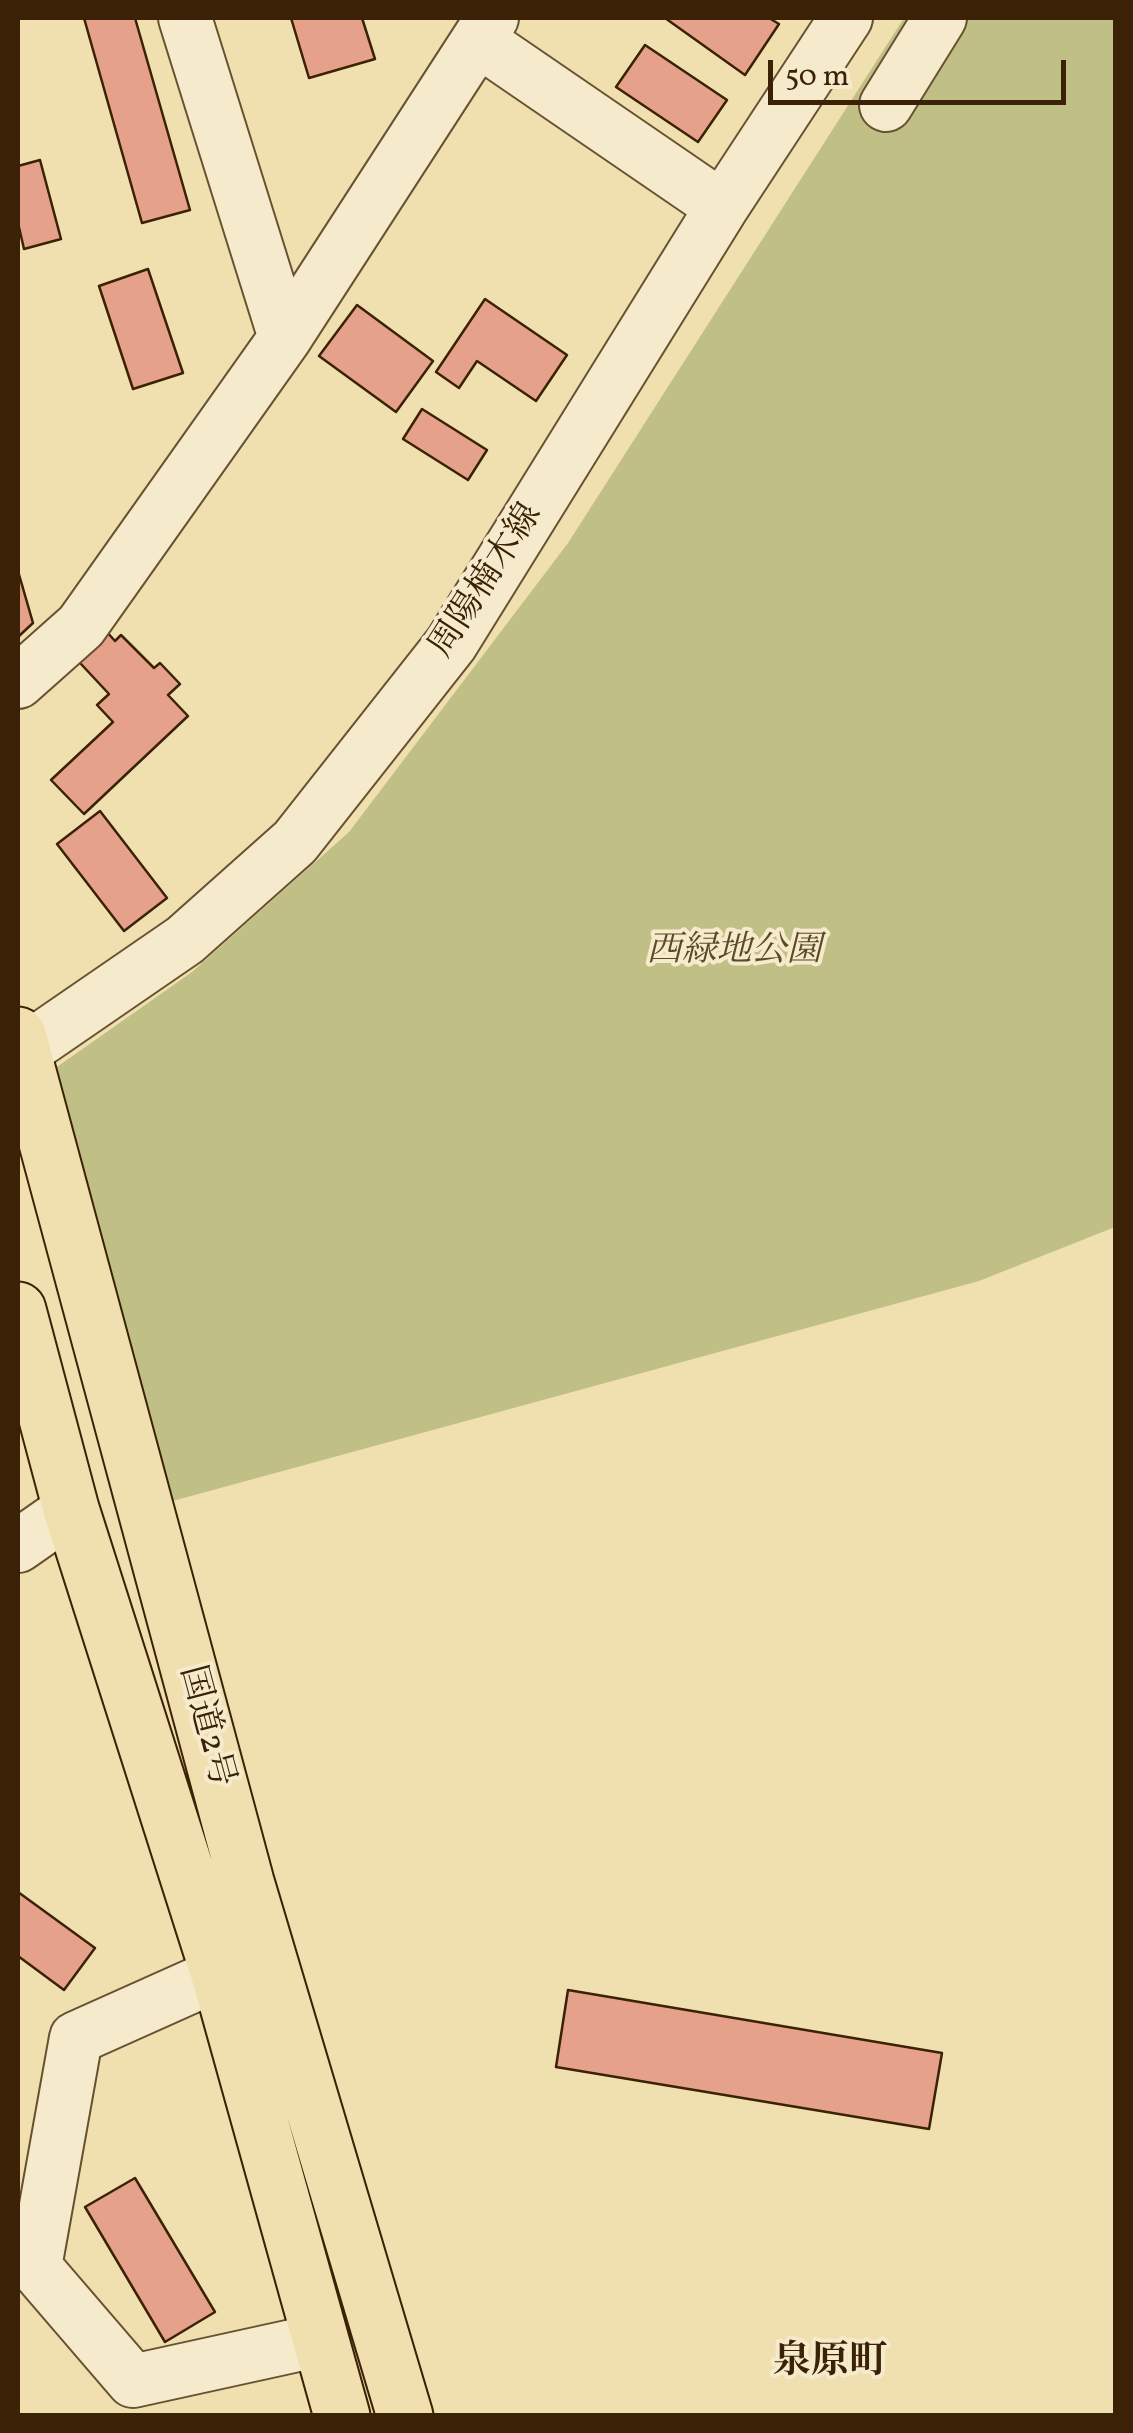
<!DOCTYPE html>
<html>
<head>
<meta charset="utf-8">
<style>
  body { margin:0 }
  #map { position:relative; width:1133px; height:2433px; overflow:hidden; background:#f0dfaf; font-family:Vollkorn,serif }
  canvas { display:block }
  .frame { position:absolute; inset:0; border:20px solid #3b2207; pointer-events:none }
  .scale { position:absolute; left:768px; top:60px; width:298px; height:45px; box-sizing:border-box; border:5px solid #3b2207; border-top:0; padding-left:12px; font-size:30px; line-height:35px; white-space:nowrap; color:#3b2207; -webkit-text-stroke:8px #f5eacb; paint-order:stroke }
</style>
</head>
<body>
<div id="map">
<canvas width="1133" height="2433"></canvas>
<div class="frame"></div>
<div class="scale">50 m</div>
</div>
<script>
const ctx = document.querySelector('canvas').getContext('2d');
ctx.lineJoin = 'round';
function paint(path, color) {
  ctx.fillStyle = color;
  ctx.fill(path, 'evenodd');
}
function strokePath(path, color, width, dash) {
  ctx.strokeStyle = color;
  ctx.lineWidth = width;
  ctx.lineCap = dash ? 'butt' : 'round';
  ctx.setLineDash(dash || []);
  ctx.stroke(path);
}
function label(font, color, halo, rows, align = 'center') {
  ctx.font = font + ' Vollkorn,"Noto Serif JP",serif';
  ctx.lineWidth = 8;
  ctx.setLineDash([]);
  ctx.textBaseline = 'middle';
  ctx.strokeStyle = halo;
  ctx.fillStyle = color;
  for (const [text, x, y, turn = 0] of rows) {
    ctx.save();
    ctx.translate(x, y);
    ctx.rotate((+turn || 0) * Math.PI / 180);
    ctx.textAlign = isNaN(turn) ? turn : align;
    if (halo) ctx.strokeText(text, 0, 0);
    ctx.fillText(text, 0, 0);
    ctx.restore();
  }
}
paint(new Path2D(`
  M904,18H1115V1227L979,1281L158,1505L54,1069L192,972L349,832L568,543Z`), '#c0c086');
const building = new Path2D(`
  M84,18H135L190,210L142,223Z
  M291,18H362L375,59L309,78Z
  M665,18H769L779,24L745,75Z
  M645,45L727,100L698,142L616,87Z
  M40,160L61,239L24,249L18,223V166Z
  M148,269L183,373L133,389L99,286Z
  M485,299L567,355L536,401L477,361L459,388L436,372Z
  M357,305L433,361L396,412L319,356Z
  M422,409L487,450L468,480L403,439Z
  M18,571L33,623L18,637Z
  M97,621L115,641L121,635L154,668L160,663L180,684L168,695L188,716L84,814L51,780L113,722L97,705L109,694L67,649Z
  M100,811L167,898L124,931L57,844Z
  M18,1892L95,1948L64,1990L18,1956Z
  M568,1990L942,2053L929,2129L556,2067Z
  M135,2178L215,2312L165,2342L85,2207Z`);
paint(building, '#e5a18a');
strokePath(building, '#3b2207', 2.5);
const minor = new Path2D(`
  M185,18L285,338
  M478,40L722,207
  M886,105L940,18
  M18,682L81,626L285,338L492,18
  M22,1052L185,940L295,842L451,644L722,207L846,18
  M18,1546L71,1509
  M18,2255L35,2267L133,2381L320,2340
  M35,2267L76,2038L219,1974`);
const highway = new Path2D(`
  M18,1035L246,1882L405,2416
  M18,1310L71,1509L219,1974L342,2416`);
strokePath(minor, '#685131', 56);
strokePath(highway, '#3b2207', 59);
strokePath(minor, '#f5eacb', 52);
strokePath(highway, '#f0dfaf', 55);
label('35px', '#3b2207', '#f5eacb', [
  ["周陽楠木線",488,582,-57],
  ["国道2号",204,1727,75]
]);
label('italic 35px', '#5c4a27', '#f5eacb', [
  ["西緑地公園",734,954]
]);
label('bold 38px', '#3b2207', '#f5eacb', [
  ["泉原町",830,2365]
]);
</script>
</body>
</html>
